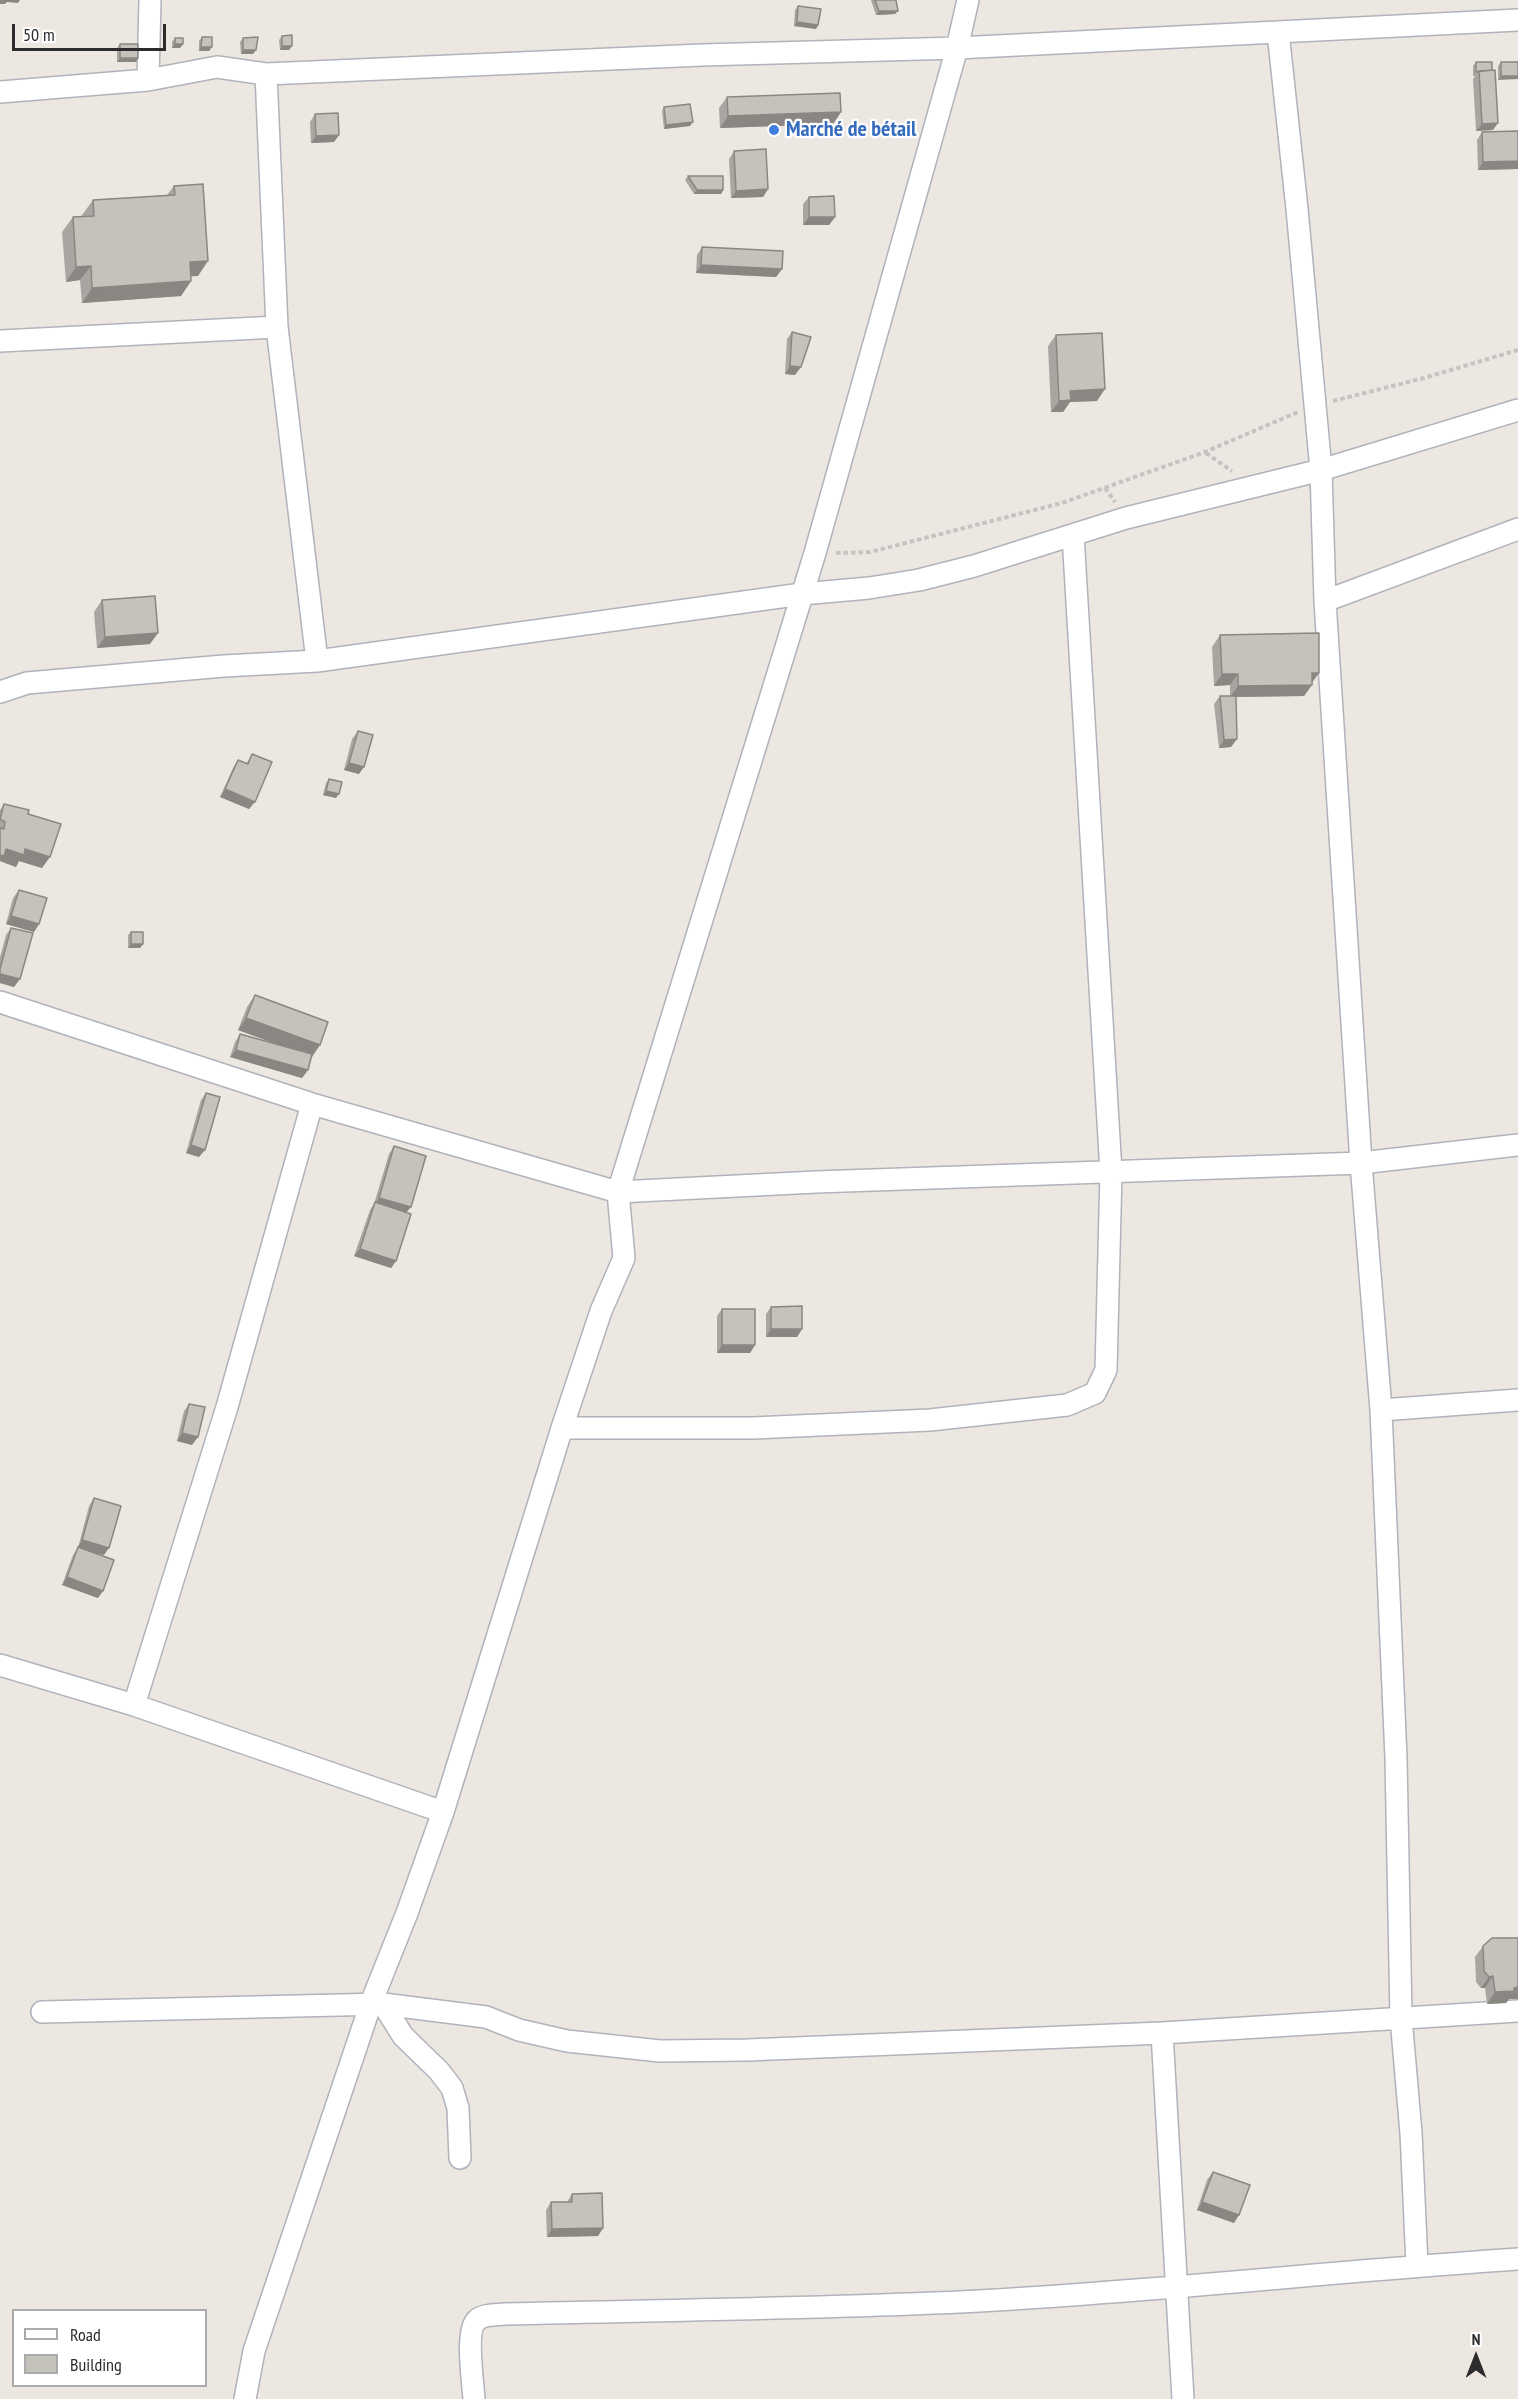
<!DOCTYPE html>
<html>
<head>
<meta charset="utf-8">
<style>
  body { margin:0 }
  #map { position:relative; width:1518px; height:2399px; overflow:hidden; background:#ece7e0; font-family:"PT Sans Narrow",sans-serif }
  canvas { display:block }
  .legend { position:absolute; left:12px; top:2309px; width:195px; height:78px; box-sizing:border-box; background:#fff; border:2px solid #ababab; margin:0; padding:8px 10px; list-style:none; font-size:18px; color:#2c2c2c }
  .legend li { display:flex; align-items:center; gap:12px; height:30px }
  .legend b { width:30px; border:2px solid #ababab }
  .north { position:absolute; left:1446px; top:2327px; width:60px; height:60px; -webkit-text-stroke:4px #fff; paint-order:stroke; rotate:0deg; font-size:16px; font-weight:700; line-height:24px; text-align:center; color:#2c2c2c }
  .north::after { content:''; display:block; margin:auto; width:21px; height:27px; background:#2c2c2c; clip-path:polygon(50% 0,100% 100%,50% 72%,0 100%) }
  .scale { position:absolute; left:12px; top:24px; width:154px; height:27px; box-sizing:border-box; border:3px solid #2c2c2c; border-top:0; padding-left:8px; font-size:18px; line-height:21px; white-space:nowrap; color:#2c2c2c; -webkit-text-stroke:4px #fff; paint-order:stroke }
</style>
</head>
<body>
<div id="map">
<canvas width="1518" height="2399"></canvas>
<ul class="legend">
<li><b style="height:8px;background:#fff"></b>Road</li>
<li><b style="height:16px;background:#c5c1bb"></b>Building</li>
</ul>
<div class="north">N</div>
<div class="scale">50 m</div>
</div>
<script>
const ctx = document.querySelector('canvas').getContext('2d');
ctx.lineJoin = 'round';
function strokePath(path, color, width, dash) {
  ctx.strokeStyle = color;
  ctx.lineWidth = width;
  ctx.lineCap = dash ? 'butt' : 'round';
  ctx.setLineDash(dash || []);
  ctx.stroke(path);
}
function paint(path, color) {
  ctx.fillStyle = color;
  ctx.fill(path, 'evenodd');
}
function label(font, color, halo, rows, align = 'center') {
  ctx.font = font + ' "PT Sans Narrow",sans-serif';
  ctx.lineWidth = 4.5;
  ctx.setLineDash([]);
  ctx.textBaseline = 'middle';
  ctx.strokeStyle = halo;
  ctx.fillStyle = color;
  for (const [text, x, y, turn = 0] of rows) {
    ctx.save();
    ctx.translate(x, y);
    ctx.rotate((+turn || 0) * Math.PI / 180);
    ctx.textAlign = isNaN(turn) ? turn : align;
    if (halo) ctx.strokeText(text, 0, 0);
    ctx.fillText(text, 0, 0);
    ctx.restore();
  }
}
const minor = new Path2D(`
  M1278,32L1297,209L1321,470L1325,601L1361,1163L1381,1410L1396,1758L1401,2018L1411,2133L1417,2265
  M266,74L277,327L317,661
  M148,80L150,0
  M0,92L148,80L217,67L266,74L702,55L957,48L1518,20
  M0,341L277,327
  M1325,601L1518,529
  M0,692L27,683L224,666L317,661L802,594L869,588L919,580L974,566L1126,518L1321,470L1518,410
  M0,1002L312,1104L618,1192L816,1182L1361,1163L1518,1145
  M1381,1410L1518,1400
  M562,1428H753L930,1420L1067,1405L1095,1393L1106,1370L1111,1172L1073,535
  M0,1665L134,1705L443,1812
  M134,1705L227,1407L312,1104
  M383,2004L403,2036L439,2071L452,2088L458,2108L460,2158
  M42,2012L383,2004L486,2017L519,2030L567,2041L660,2051L747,2050L1162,2033L1518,2011
  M1162,2033L1183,2399
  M245,2399L254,2351L371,2003L407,1913L443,1812L562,1428L601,1311L624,1258L618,1192L815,553L957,48L968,0
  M474,2399C473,2383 465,2330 477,2320C484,2314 496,2315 505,2314C663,2310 821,2309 979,2301C1159,2291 1338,2271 1518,2259`);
strokePath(minor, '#b1b2bb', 24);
strokePath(new Path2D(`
  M1333,401L1424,378L1518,350
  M1206,453L1232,471
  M1105,488L1115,502
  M836,553L870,552L1062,503L1205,452L1298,412`), '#c4c4c4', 4, [4.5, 3]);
strokePath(minor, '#fff', 21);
paint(new Path2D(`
  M871,0H896L895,14L876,15Z
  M798,6L818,25L816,29L794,26L795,10Z
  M282,36L292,46L289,50H280L279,40Z
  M202,37L212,47L209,51H199V41Z
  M175,38L183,44L180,48H172V42Z
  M243,38L256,50L253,54H241L240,42Z
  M120,44L138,58L136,62H117V48Z
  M1476,62H1492L1493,130L1476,131L1473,79L1475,76H1473V66Z
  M1501,62H1518L1498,80V66Z
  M727,97L841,112L833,124L720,128L719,108Z
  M664,107L690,126L664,129L662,111Z
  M315,114L339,135L334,142L311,143L310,122Z
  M1518,131V169L1478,170L1477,140L1482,132Z
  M734,151L768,189L763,197L731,198L729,159Z
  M688,176L723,190L721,194H694L685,180Z
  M174,186L198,276H191V281L181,296L82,303L80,280L66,282L62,232L73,217L82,216V215L93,200L167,195Z
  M809,197L835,217L829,225H803V204Z
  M702,247L782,269L776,277L696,273L697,255Z
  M792,332L795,375L785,374L787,339Z
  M1056,335L1097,401L1070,402L1063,412H1051L1048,346Z
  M102,600L150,644L97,648L94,612Z
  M1220,635L1312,683V685L1304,696L1236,697L1231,747L1219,748L1214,704L1220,696H1230V685L1214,686L1212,647Z
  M358,731L359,774L344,770L352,739Z
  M252,754L249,809L220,797L233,768L238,760L246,764Z
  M329,779L336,798L323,795L326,783Z
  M4,804L28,814L42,868L19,861L16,867L0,861V810Z
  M19,890L39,924L34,932L6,924L13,898Z
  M11,928L14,987L0,983V957L6,935Z
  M131,932L143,944L140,948H128V935Z
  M255,995L312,1057L308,1070L302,1078L230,1057L235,1042L240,1034L282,1046L238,1030L247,1007Z
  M206,1093L199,1157L186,1153L201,1100Z
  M394,1146L407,1212L396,1261L391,1268L354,1256L370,1210L374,1204L389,1154Z
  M771,1307L802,1329L797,1337H766V1314Z
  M722,1309L755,1345L750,1353H717V1316Z
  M189,1404L192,1445L177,1441L184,1411Z
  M94,1498L104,1555L91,1552L98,1598L62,1585L73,1555L78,1548L89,1506Z
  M1483,1946L1509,1999L1506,2003L1487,2004L1485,1988H1481L1476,1982L1475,1957Z
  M1213,2172L1234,2223L1197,2210L1207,2180Z
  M572,2194L603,2228L598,2236L547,2237L546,2210L551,2202H567Z`), '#a9a6a1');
paint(new Path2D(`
  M0,0H20L18,3L7,2L5,4H0Z
  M879,11H898L895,14L876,15Z
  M797,22L818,25L816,29L794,26Z
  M175,44H183L180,48H172Z
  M282,46H292L289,50H280Z
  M201,47H212L209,51H199Z
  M243,50H256L253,54H241Z
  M120,58H138L136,62H117Z
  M1501,76H1518V79L1498,80Z
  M841,112L833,124L720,128L728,116Z
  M693,122L690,126L664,129L666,125Z
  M1498,123L1493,130L1476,131L1482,124Z
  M339,135L334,142L311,143L316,136Z
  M1518,161V169L1478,170L1483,162Z
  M768,189L763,197L731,198L736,191Z
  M697,190H723L721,194H694Z
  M809,217H835L829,225H803Z
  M208,261L198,276L179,277L190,262Z
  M701,265L782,269L776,277L696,273Z
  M91,266L80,280L66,282L76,267Z
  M191,281L181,296L82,303L92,288Z
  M790,366L801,367L795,375L785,374Z
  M1105,389L1097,401L1070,402L1063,412H1051L1059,401L1070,391Z
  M158,633L150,644L97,648L105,637Z
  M1312,673H1319L1311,684Z
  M1222,674H1238L1230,685L1214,686Z
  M1312,685L1304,696L1230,697L1238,686Z
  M1237,739L1231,747L1219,748L1224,740Z
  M349,763L364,767L359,774L344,770Z
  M225,789L255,802L249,809L220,797Z
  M326,791L339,794L336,798L323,795Z
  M6,849H25L50,857L42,868L19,861L16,867L0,861V855Z
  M11,916L39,924L34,932L6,924Z
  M131,944H143L140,948H128Z
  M0,974L20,979L14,987L0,983Z
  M246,1018L320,1045L312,1057L238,1030Z
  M236,1050L308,1070L302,1078L230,1057Z
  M191,1145L205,1150L199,1157L186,1153Z
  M379,1198L411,1207L405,1214L375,1203Z
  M360,1249L396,1261L391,1268L354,1256Z
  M771,1329H802L797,1337H766Z
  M722,1345H755L750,1353H717Z
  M182,1433L198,1437L192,1445L177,1441Z
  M82,1540L109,1548L104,1555L77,1548Z
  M67,1577L103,1591L98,1598L62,1585Z
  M1493,1976L1485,1988H1481L1489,1977Z
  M1518,1987V1999H1509L1506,2003L1487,2004L1495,1992Z
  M1202,2202L1239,2215L1234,2223L1197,2210Z
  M603,2228L598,2236L547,2237L552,2229Z`), '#8a8783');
const building = new Path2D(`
  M875,0H896L898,11H879Z
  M798,6L821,9L818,25L797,22Z
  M292,35V46H282V36Z
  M202,37H212V47H201Z
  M258,37L256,50H243V38Z
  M175,38H183V44H175Z
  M120,44H138V58H120Z
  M1476,62H1492V70L1476,72Z
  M1501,62H1518V76H1501Z
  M1495,70L1498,123L1482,124L1479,71Z
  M840,93L841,112L728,116L727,97Z
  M690,104L693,122L666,125L664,107Z
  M338,113L339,135L316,136L315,114Z
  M1518,131V161L1483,162L1482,132Z
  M766,149L768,189L736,191L734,151Z
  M688,176H723V190H697Z
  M203,184L208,261L190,262L191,281L92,288L91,266L76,267L73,217L94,216L93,200L175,195L174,186Z
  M834,196L835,217H809V197Z
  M702,247L783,251L782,269L701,265Z
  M792,332L811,337L801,367L790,366Z
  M1102,333L1105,389L1070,391L1071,400L1059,401L1056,335Z
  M155,596L158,633L105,637L102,600Z
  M1319,633V673H1312V685L1238,686V674H1222L1220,635Z
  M1220,696H1236L1237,739L1224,740Z
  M358,731L373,735L364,767L349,763Z
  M252,754L272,762L255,802L225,789L238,760L248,764Z
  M329,779L342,782L339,794L326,791Z
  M4,804L29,810L28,814L61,824L50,857L25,849L24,855L6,849L4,856L0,855V828L4,829L5,822L0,819Z
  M19,890L47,898L39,924L11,916Z
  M11,928L33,933L20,979L0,974V969Z
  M131,932H143V944H131Z
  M255,995L328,1022L320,1045L246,1018Z
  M240,1034L312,1054L308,1070L236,1050Z
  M206,1093L220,1097L205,1150L191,1145Z
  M394,1146L426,1156L411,1207L379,1198Z
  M375,1202L411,1214L396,1261L360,1249Z
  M802,1306V1329H771V1307Z
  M722,1309H755V1345H722Z
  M189,1404L205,1407L198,1437L182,1433Z
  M94,1498L121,1506L109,1548L82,1540Z
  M78,1547L114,1560L103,1591L67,1577Z
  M1492,1938H1518V1987L1514,1988V1991L1495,1992L1493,1976L1489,1977L1484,1971L1483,1946Z
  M1213,2172L1250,2185L1239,2215L1202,2202Z
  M602,2193L603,2228L552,2229L551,2202H572V2194Z`);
paint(building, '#c5c1bb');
strokePath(building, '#8a8783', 1.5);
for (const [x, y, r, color] of [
  [774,130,6,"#3f7fe0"]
]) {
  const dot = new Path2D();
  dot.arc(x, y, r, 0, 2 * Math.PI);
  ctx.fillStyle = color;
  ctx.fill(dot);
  strokePath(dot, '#fff', 2);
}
label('bold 22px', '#366cbe', '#fff', [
  ["Marché de bétail",786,130]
], 'left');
</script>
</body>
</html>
